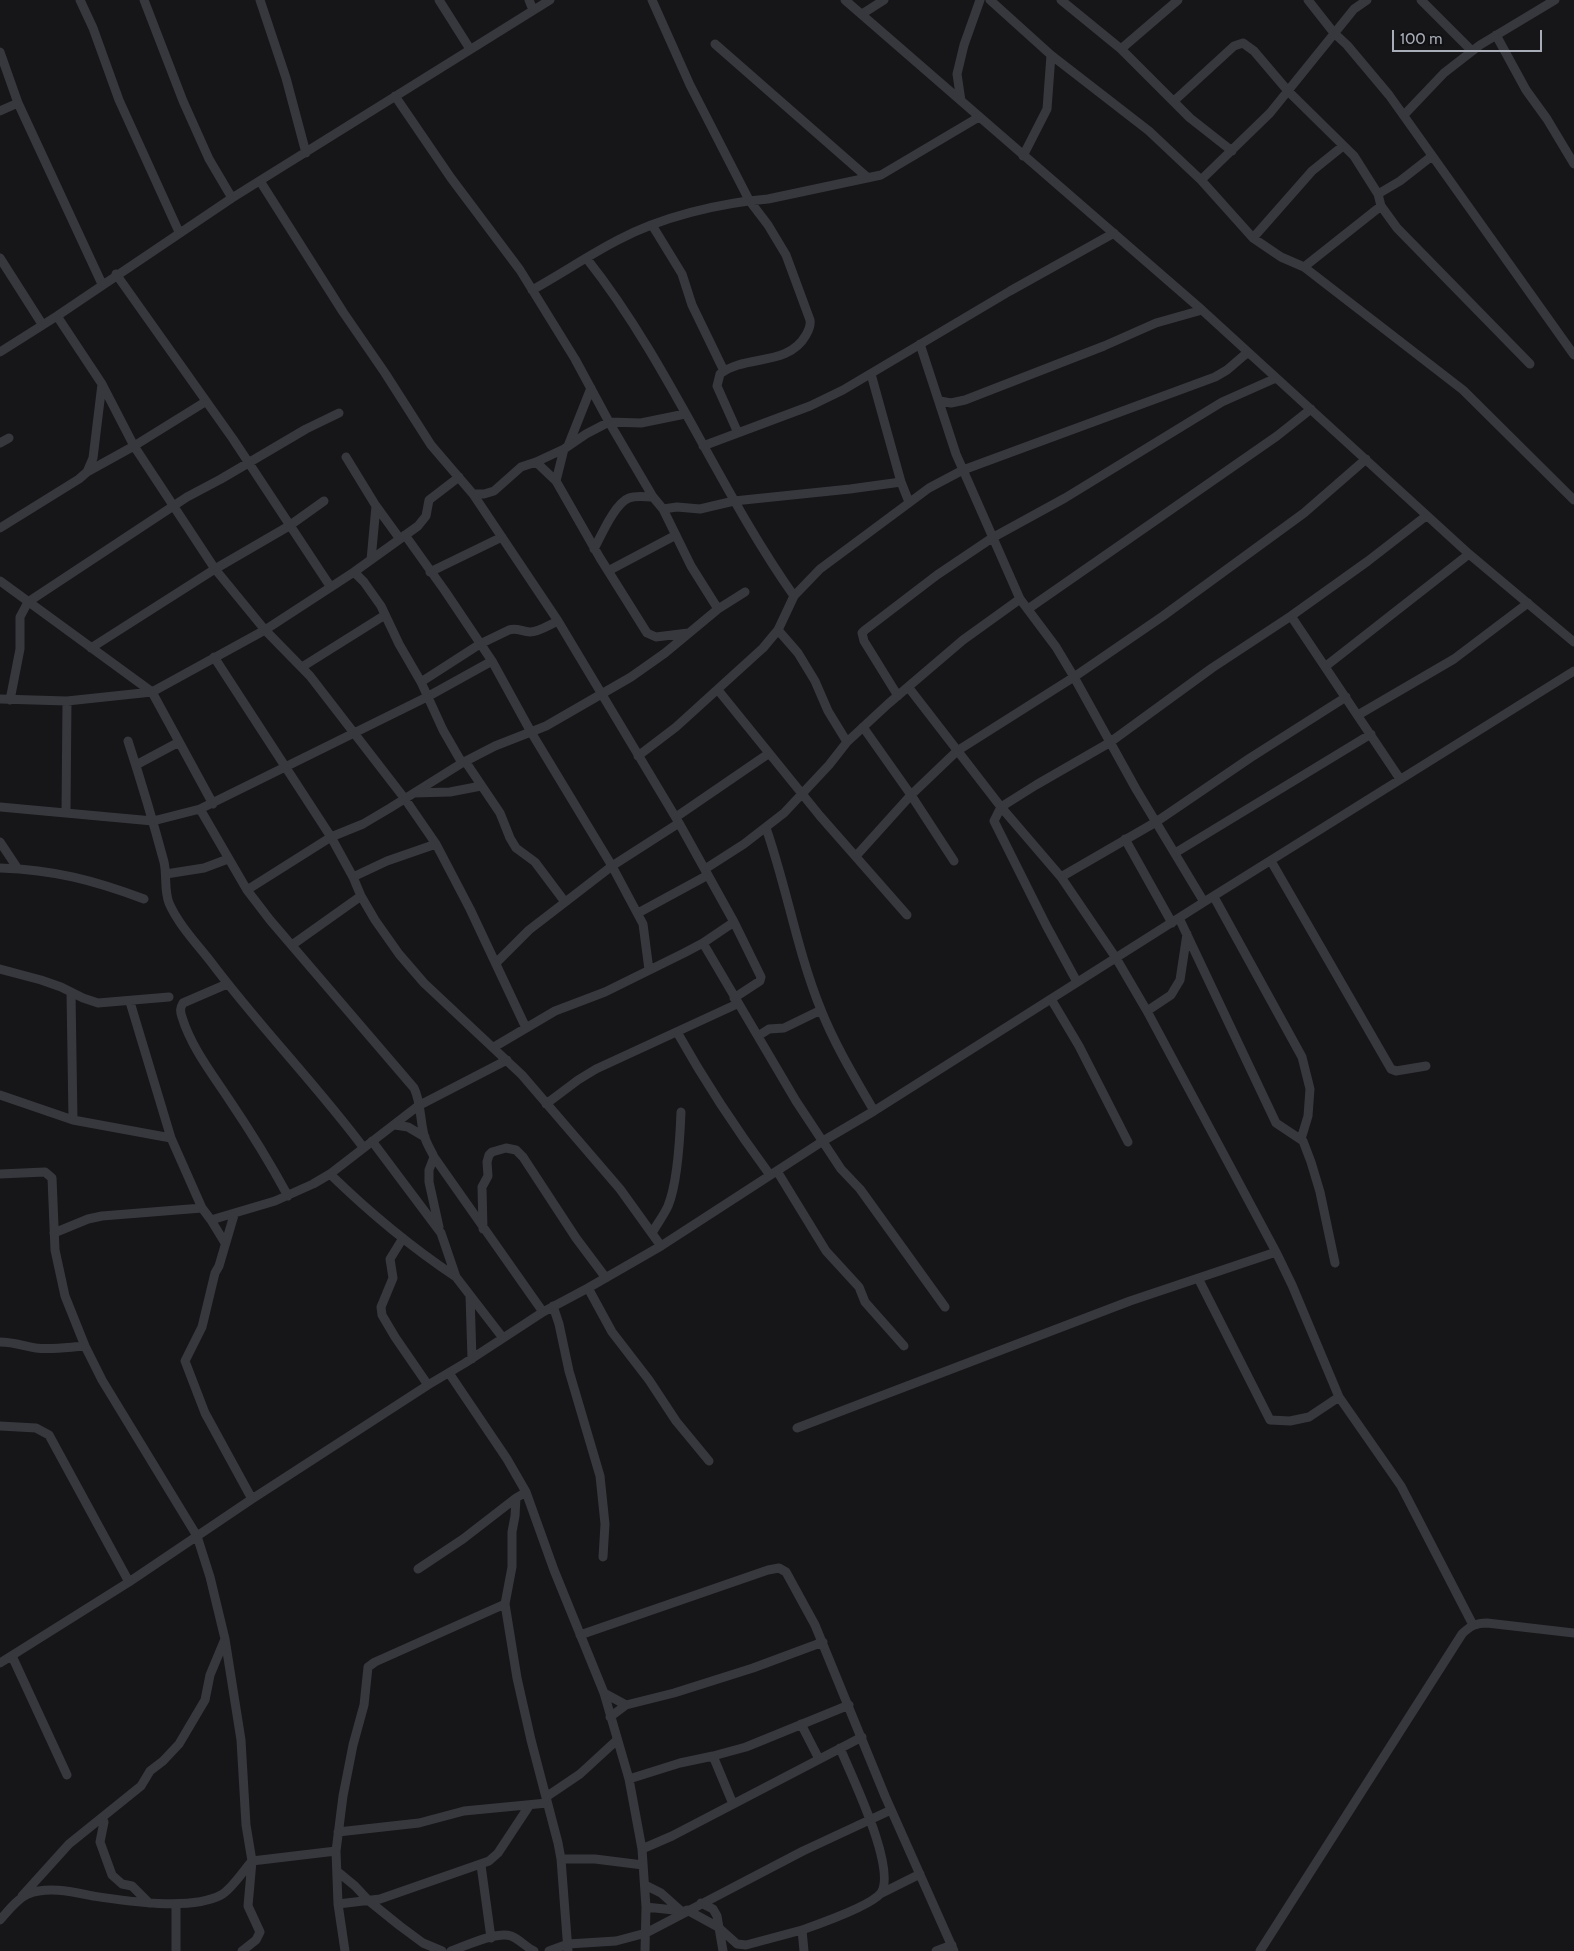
<!DOCTYPE html>
<html>
<head>
<meta charset="utf-8">
<style>
  body { margin:0 }
  #map { position:relative; width:1574px; height:1951px; overflow:hidden; background:#161618; font-family:Cabin,sans-serif }
  canvas { display:block }
  .scale { position:absolute; left:1392px; top:30px; width:150px; height:22px; box-sizing:border-box; border:2px solid #a8adb8; border-top:0; padding-left:6px; font-size:15px; line-height:18px; white-space:nowrap; color:#a8adb8; -webkit-text-stroke:4px #111113; paint-order:stroke }
</style>
</head>
<body>
<div id="map">
<canvas width="1574" height="1951"></canvas>
<div class="scale">100 m</div>
</div>
<script>
const ctx = document.querySelector('canvas').getContext('2d');
ctx.lineJoin = 'round';
function strokePath(path, color, width, dash) {
  ctx.strokeStyle = color;
  ctx.lineWidth = width;
  ctx.lineCap = dash ? 'butt' : 'round';
  ctx.setLineDash(dash || []);
  ctx.stroke(path);
}
strokePath(new Path2D(`
  M80,0L93,28L119,100L179,232
  M144,0L183,101L209,159L232,198
  M260,0L286,78L306,153
  M439,0L470,49
  M529,0L533,10
  M652,0L690,85L749,200L768,225L786,255L810,320C811,326 809,330 806,335C788,367 746,354 720,374L717,386L738,433
  M845,0L1202,310L1469,554L1574,642
  M990,0L1051,55L1149,131L1201,180L1253,238L1281,257L1304,267L1463,390L1574,500
  M1061,0L1121,49L1190,118L1232,151
  M1308,0L1334,33L1347,45L1389,95L1574,355
  M1421,0L1472,51
  M862,14L884,0
  M1496,35L1526,90L1547,119L1574,164
  M715,44L868,178
  M1121,49L1178,0
  M0,52L18,103L102,284
  M961,101L957,74L964,45L980,0
  M1174,101L1234,46L1243,43L1254,51L1288,91L1354,156L1378,194L1381,206L1304,267
  M0,111L18,103
  M1404,115L1444,73L1480,45L1555,0
  M1023,156L1047,109L1051,55
  M1201,180L1270,113L1354,9L1367,0
  M260,181L343,312L385,373L431,445L473,494L558,621L679,823L734,922L703,943L684,953L605,992L555,1011L494,1047
  M1378,194L1400,181L1432,156
  M1381,206L1397,228L1530,364
  M652,225L682,274L692,305L724,371
  M1253,238L1312,171L1343,146
  M0,258L42,324
  M587,259C668,361 718,488 794,596
  M116,274L233,439L330,586
  M532,290C561,274 589,255 618,240C661,217 719,203 768,199L881,175L979,117
  M57,316L102,384L134,446L215,569L265,630L310,676L405,799L436,844L470,909L526,1028
  M920,344L956,454L1020,599L1056,647L1074,677L1136,789L1204,902
  M0,352L57,316L232,198L550,0
  M871,374L901,482
  M940,401L951,403L965,400L1104,346L1156,323L1202,310
  M0,443L9,438
  M568,446L591,388
  M703,446L810,406L843,390L1010,291L1114,233
  M346,457L376,506L400,539
  M536,462L556,481L600,558L647,633L656,637L688,633
  M87,472L134,446L205,402
  M556,481L564,449
  M473,494H484L494,491L521,467L536,462L564,449L586,434L609,422L641,423L685,414
  M663,509L677,507L700,509L734,501L850,489L901,482L909,502
  M0,528L79,479L87,472L93,458L102,384
  M405,535L445,591L492,661L531,732L612,866L643,924L649,970
  M594,549C601,536 615,503 629,498C637,495 645,497 653,497
  M371,560L376,506
  M608,571L676,535
  M354,572L364,582L381,606L399,644L421,682L443,730L462,763
  M430,572L502,537
  M0,581L152,692L213,804
  M718,609L745,592
  M1028,609L1277,436L1311,409
  M1291,616L1400,779
  M778,630L798,653L815,681L828,711L847,742
  M91,648L215,569L289,526L324,501
  M214,657L331,837L353,877L361,896L375,920L399,954L424,983L522,1075L620,1189L661,1246
  M1326,666L1469,554
  M302,667L385,615
  M421,682L480,644L509,630C517,627 522,632 530,632C539,632 549,625 558,621
  M909,688L1001,807L1061,877L1116,958L1147,1011L1276,1252L1292,1285L1339,1397L1401,1486L1473,1625
  M718,690L820,816L907,915
  M898,696L864,641L862,633L865,630L937,575L992,538L1065,498L1222,402L1276,378
  M0,699L67,701L152,692L265,630L354,572L418,526L426,516L429,500L459,477
  M10,700L20,649V617L28,602L187,497L221,479L306,429L339,413
  M1358,715L1454,659L1528,603
  M863,727L911,795L957,751L1074,677L1163,616L1304,513L1366,459
  M128,741C141,781 153,821 164,862C167,875 164,890 169,903C178,924 197,944 211,962C259,1026 315,1083 363,1147
  M638,756L676,727L763,648L778,630L794,596L820,569L929,488L963,470L1215,377L1227,370L1248,352
  M465,761L500,813L510,838L516,848L535,862L565,902
  M136,765L179,742
  M414,793L450,792L481,786
  M0,807L153,821L200,809L427,697L492,661
  M200,809L247,890L270,920L414,1088C421,1102 420,1120 424,1135C426,1143 431,1150 434,1157L543,1312
  M66,813L67,701
  M676,817L768,754
  M766,828C787,888 797,951 821,1010C835,1045 855,1078 874,1111
  M1125,839L1172,923
  M0,842L18,869
  M1175,853L1371,734
  M856,856L911,795L954,861
  M1271,861L1391,1069L1396,1071L1426,1066
  M0,868C55,870 93,880 144,899
  M705,869L744,844L784,813L829,765L847,742L888,704L963,640L1020,599
  M166,874L204,868L228,859
  M353,877L387,861L436,844
  M1061,877L1156,822L1250,758L1346,697
  M247,890L331,837L363,824L390,808L462,763L495,746L546,726L631,677L665,653L718,609L691,566L663,509L653,497L609,422L575,359L520,270L451,178L395,96
  M1214,897L1302,1057L1310,1089L1308,1116L1301,1139
  M638,913L708,875
  M1179,918L1276,1123L1303,1141L1311,1162L1320,1192L1335,1263
  M703,943L796,1101L841,1169L860,1189L945,1307
  M292,945L361,896
  M496,963L529,930L612,866L679,823
  M0,969L41,980L61,987L83,998L98,1003L169,997
  M1077,982L1046,925L994,821L1001,807L1036,785L1109,743L1212,668L1291,616L1368,561L1426,516
  M227,984L183,1003C180,1008 180,1011 182,1017C191,1047 213,1075 230,1101C251,1132 270,1163 288,1196
  M71,992L73,1120
  M734,998L760,981L761,977L734,922
  M1051,999L1079,1046L1128,1142
  M130,1002L171,1138L202,1208L211,1220L275,1201L313,1184L330,1174L418,1106L507,1060
  M1147,1011L1171,995L1180,980L1187,934
  M677,1032C705,1082 736,1129 770,1175
  M758,1036L769,1029L784,1028L821,1010
  M0,1095L73,1120L171,1138
  M546,1104L578,1080L596,1069L737,1004
  M395,1125L408,1127L425,1137
  M372,1141L441,1233L456,1277L503,1338
  M434,1157L429,1170V1182L439,1227
  M777,1171L826,1251L859,1287L865,1302L904,1346
  M0,1174L45,1172L52,1178L55,1250L65,1296L85,1346L102,1380L197,1536L210,1577L225,1639L241,1740L246,1825L252,1861L248,1906L260,1932L256,1940L242,1951
  M330,1174C369,1212 411,1247 456,1277
  M234,1215L219,1266L215,1273L202,1327L185,1361L205,1413L252,1499
  M211,1220L225,1243
  M483,1229L482,1187L488,1176L487,1162L489,1155L492,1152L506,1148L516,1150L523,1157L576,1238L606,1278
  M54,1233L88,1219L102,1216L202,1208
  M652,1233C657,1224 664,1215 668,1206C678,1182 680,1138 681,1112
  M403,1238L390,1259L393,1278L381,1307L382,1315L395,1337L428,1385
  M1198,1278L1270,1420L1290,1421L1309,1417L1339,1397
  M588,1288L612,1332L649,1380L676,1421L709,1461
  M470,1295L472,1359
  M553,1306L559,1324L569,1371L600,1476L605,1524L603,1557
  M0,1342C13,1342 24,1346 36,1348C52,1350 69,1347 85,1346
  M449,1373L507,1459L526,1492L554,1570L604,1693L629,1779L642,1849L646,1907L645,1951
  M0,1426L36,1428L49,1435L129,1582
  M797,1428L1130,1301L1276,1252
  M526,1492L516,1498L515,1516L512,1532V1567L505,1604L517,1678L531,1740L558,1843L561,1859L568,1951
  M418,1569L463,1539L516,1498
  M580,1635L768,1570L779,1568L786,1572L815,1625L885,1796L954,1951
  M12,1656L67,1775
  M0,1663L129,1582L252,1499L428,1385L465,1363L543,1312L588,1288L661,1246L823,1141L874,1111L1204,902L1574,671
  M604,1693L626,1705
  M610,1717L626,1705L674,1693L753,1668L823,1642
  M801,1724L819,1759
  M713,1756L733,1804
  M629,1779L680,1763L713,1756L746,1747L849,1705
  M546,1797L580,1774L617,1740
  M102,1819L104,1822L100,1842L112,1875L122,1884L132,1886L149,1903
  M338,1832L419,1823L464,1811L547,1803
  M642,1849L672,1836L862,1737
  M561,1859H595L643,1865
  M481,1865L491,1938
  M338,1872L355,1886L369,1901L400,1926L423,1943L442,1951
  M645,1885L661,1893L680,1910
  M880,1894L920,1874
  M22,1896L69,1844L141,1786L150,1771L163,1761L179,1744L205,1700L210,1675L225,1639
  M701,1903L713,1909L717,1916L723,1951
  M338,1904L380,1899L489,1861L498,1853L529,1806
  M646,1907L683,1911
  M687,1910L718,1927L737,1944L746,1945L802,1930L804,1951
  M0,1920C8,1911 17,1899 28,1894C48,1886 73,1892 93,1896C126,1901 191,1911 221,1895C231,1890 244,1870 252,1861L336,1851
  M802,1930C819,1924 871,1906 881,1893C897,1868 851,1775 840,1748
  M176,1951V1904
  M345,1951L338,1904L336,1851L343,1796L353,1745L364,1705L368,1667L375,1662L505,1604
  M451,1951C465,1946 497,1931 511,1936C519,1939 526,1947 534,1951
  M549,1951L568,1944L616,1941L646,1933L803,1851L891,1810
  M936,1951L952,1945
  M1260,1951L1462,1634C1470,1626 1476,1623 1487,1623L1574,1633`), '#37383d', 9);
</script>
</body>
</html>
